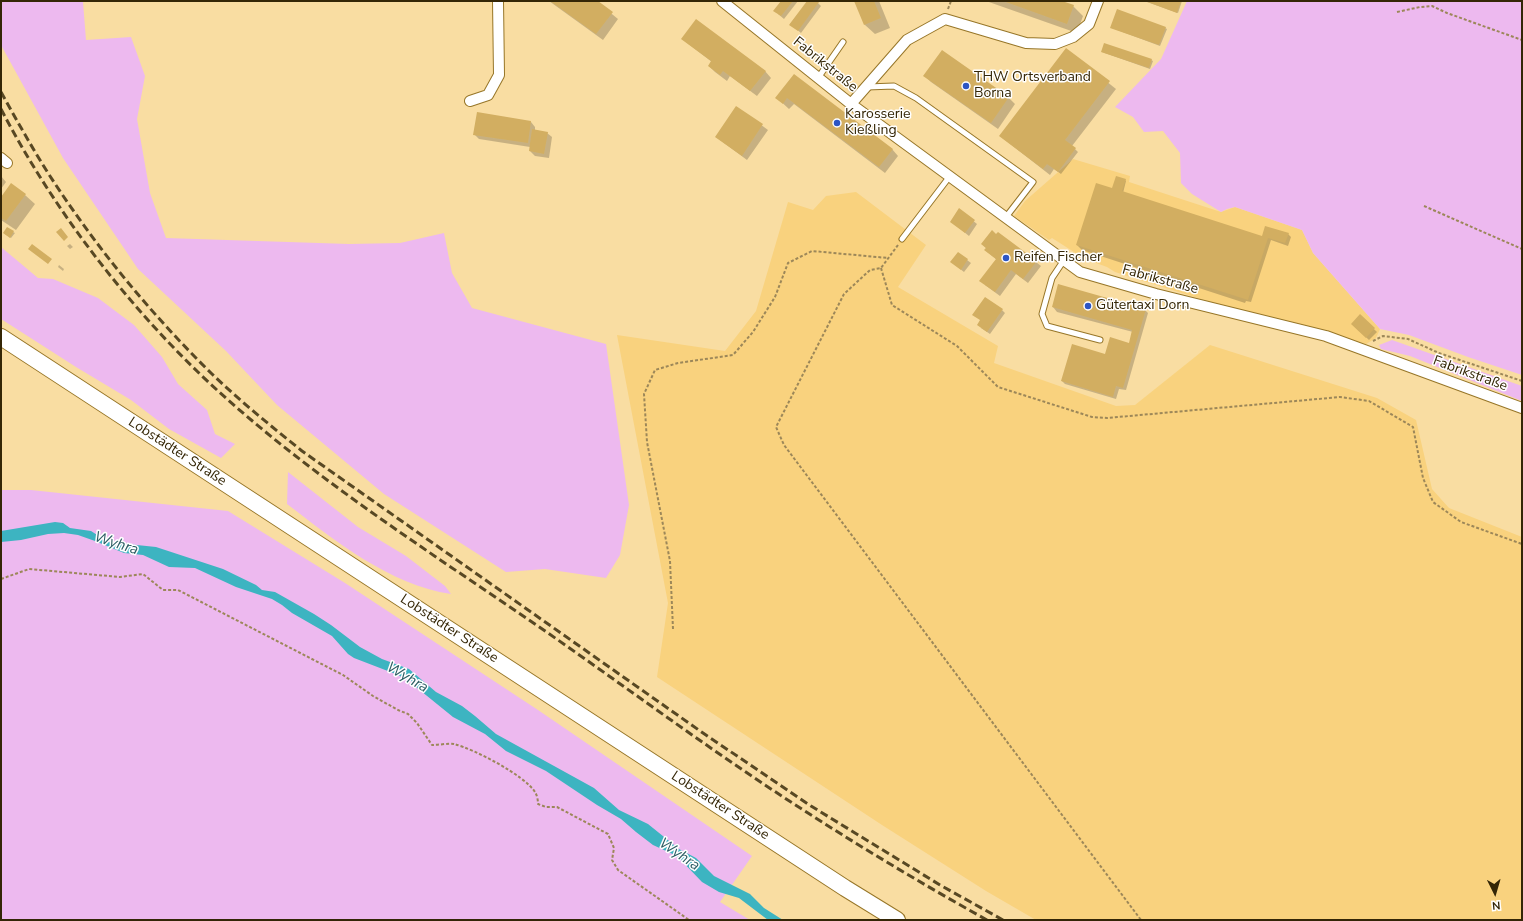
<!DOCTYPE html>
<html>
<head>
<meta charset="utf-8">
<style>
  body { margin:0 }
  #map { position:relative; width:1523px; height:921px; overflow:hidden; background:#f9dda2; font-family:"Nunito Sans",sans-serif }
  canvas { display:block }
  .frame { position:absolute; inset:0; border:2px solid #342606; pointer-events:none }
  .north { position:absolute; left:1475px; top:873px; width:40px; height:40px; -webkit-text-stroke:3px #fff; paint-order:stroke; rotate:175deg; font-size:11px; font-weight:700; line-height:16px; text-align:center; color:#342606 }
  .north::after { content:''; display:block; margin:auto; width:14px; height:18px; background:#342606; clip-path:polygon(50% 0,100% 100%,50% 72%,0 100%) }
</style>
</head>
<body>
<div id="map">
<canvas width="1523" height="921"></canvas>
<div class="frame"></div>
<div class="north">N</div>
</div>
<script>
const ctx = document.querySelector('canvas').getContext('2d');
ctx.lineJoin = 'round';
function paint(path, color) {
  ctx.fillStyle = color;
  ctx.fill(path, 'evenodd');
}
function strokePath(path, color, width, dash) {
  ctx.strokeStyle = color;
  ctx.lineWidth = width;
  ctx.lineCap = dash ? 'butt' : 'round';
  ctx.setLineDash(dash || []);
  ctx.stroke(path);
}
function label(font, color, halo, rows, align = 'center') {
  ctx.font = font + ' "Nunito Sans",sans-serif';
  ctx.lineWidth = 3;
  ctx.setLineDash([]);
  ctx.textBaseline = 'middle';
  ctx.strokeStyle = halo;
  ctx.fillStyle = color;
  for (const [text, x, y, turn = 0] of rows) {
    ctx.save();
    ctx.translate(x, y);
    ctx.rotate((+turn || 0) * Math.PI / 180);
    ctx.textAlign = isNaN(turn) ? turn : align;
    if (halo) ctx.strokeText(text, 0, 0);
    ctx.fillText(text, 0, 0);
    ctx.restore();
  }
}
paint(new Path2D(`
  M1073,159L1130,176L1129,182L1221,212L1235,207L1302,230L1313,253L1380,329L1376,338L1366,344L1245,313L1115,272L1107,267L1085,259L1052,238L1049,240L1014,216L1025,201Z
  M856,192L926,245L898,287L998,346L994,363L1116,406L1135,405L1210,345L1377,398L1416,420L1432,489L1449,508L1522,537V920H1036L986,891L882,825L657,677L668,603L617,335L725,351L756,311L788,202L813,210L826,196Z`), '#f9d27e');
paint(new Path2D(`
  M1,1H80L83,2L86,40L131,37L145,76L137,119L150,193L166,238L349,244L400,243L444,233L452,273L472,308L606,344L629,505L620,555L606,578L545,569L506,572L384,494L277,405L226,351L138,269L63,158L1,45Z
  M1187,1H1522V375L1468,357L1409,335L1380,329L1313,253L1302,230L1235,207L1227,209L1221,212L1192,194L1181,183L1180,153L1163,131L1144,132L1133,117L1115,107L1161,59Z
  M1,247L38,278L53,279L98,298L134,325L162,357L178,384L207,410L215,434L235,444L221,458L169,429L131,400L76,367L1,319Z
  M1392,340L1522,386V401L1410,356L1381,349L1379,345Z
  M288,472L358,527L406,556L445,586L451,594C390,585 334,540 287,504Z
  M1,490H31L228,511L345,583L538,710L752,856L720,902L750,920H1Z`), '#edb9ef');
paint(new Path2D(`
  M55,522L63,523L70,528L91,531L108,542L156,547L223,569L256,585L262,590L275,592L314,614L331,625L360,647L382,659L409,669L436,692L462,706L475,716L496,734L594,788L619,810L648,824L679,849L696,858L714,876L750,894L764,908L783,920H768L739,898L719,892L702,882L677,856L653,845L636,832L621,819L597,805L546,771L506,751L485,734L453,717L416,687L411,681L393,673L354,658L348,654L332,636L292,613L282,605L272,599L236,587L195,568L169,567L143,555L124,553L95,541L78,535L64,533L48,534L21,540L1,542V531Z`), '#3db4c1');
paint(new Path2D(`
  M549,1H596L618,19L603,40Z
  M782,1H798L784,19L778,14Z
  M808,1H816L821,6L801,33L790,24Z
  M855,1H879L890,28L875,34L865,25Z
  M986,1H1059L1073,6L1083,16L1077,33Z
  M1144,1H1182L1178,13Z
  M1112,28H1165L1167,29L1160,46Z
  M682,39L765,71L771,78L757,96L730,76L727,81L715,72L709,66L712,62Z
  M1066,49L1116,89L1072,146L1078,152L1061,174L1054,169L1050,175L1000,136Z
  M942,51L1009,98L1015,104L998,129L931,82L925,76Z
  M1102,52L1151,60L1153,61L1150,69Z
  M794,75L892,149L898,156L885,173L794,104L789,109L777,98Z
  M737,107L768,130L747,160L716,137Z
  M531,122L535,127V130L547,133L552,137L549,158L535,156L530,151V147L479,139L474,134Z
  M1,176L6,182L1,189Z
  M1125,180L1126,181L1123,193L1262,237L1288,234L1291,237L1288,246L1271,240L1251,302L1246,301L1245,303L1082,250L1077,245L1112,189Z
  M25,195L35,204L16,230L1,220V199Z
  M960,210L977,224L969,236L954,224Z
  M13,232L15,233L11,238L5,234Z
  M70,244L73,247L70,249L67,246Z
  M982,244L1036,262L1041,266L1028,283L1016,274L1000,296L985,285L997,260L985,250L986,248Z
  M958,253L971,263L964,272L955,265Z
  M59,265L64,269L63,271L58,267Z
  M1053,307L1145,310L1148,313L1126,390L1119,389L1116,399L1065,384L1062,381L1106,355L1130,344L1133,332L1057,312Z
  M1002,310L1005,313L990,334L981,328Z
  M1360,316L1377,332L1369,340L1352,324Z`), '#0003');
paint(new Path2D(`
  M550,1H598L613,12L596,34Z
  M781,1H793L781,16L773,11Z
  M807,1L819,2L798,31L789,25Z
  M854,1H874L881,18L864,25Z
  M1003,1H1062L1074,5L1067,24Z
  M1145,1H1181L1177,13Z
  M1117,9L1166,27L1159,45L1110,28Z
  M696,19L766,71L750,91L723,71L720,75L708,66L711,61L681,39Z
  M1104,43L1152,59L1149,68L1101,52Z
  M1066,48L1110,81L1065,140L1076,148L1058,172L1047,164L1043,169L999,136Z
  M942,50L1009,97L991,123L923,76Z
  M794,74L893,149L879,167L787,98L783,104L775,98Z
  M736,106L763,124L742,156L715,137Z
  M477,112L531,121L528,143L473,135Z
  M532,129L548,132L544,154L529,151Z
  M1116,176L1126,179L1122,191L1262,236L1265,226L1289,233L1285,243L1268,238L1248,300L1076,245L1096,183L1112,188Z
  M11,183L26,194L6,221L1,218V197Z
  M959,208L975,220L965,233L950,222Z
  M7,227L14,231L10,238L3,233Z
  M61,228L68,237L64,241L56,232Z
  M992,230L996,234L998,232L1037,261L1023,279L1011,270L995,292L979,281L996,259L984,250L986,248L981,244Z
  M32,244L52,259L48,264L28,249Z
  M958,252L968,259L961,270L950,262Z
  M1058,284L1146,309L1123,388L1116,386L1113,397L1061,381L1072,344L1105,354L1110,337L1129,343L1132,330L1052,307Z
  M985,297L1003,309L987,332L977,325L980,320L972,315Z
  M1360,314L1375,328L1366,338L1351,324Z`), '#d2ae61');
const lane = new Path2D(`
  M818,78L843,42
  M867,87L894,86L916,98L1033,182L1006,217
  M902,239L950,176
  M1064,260L1052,278L1042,314L1047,326L1100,340`);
const street = new Path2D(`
  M722,1L851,104L1080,272L1156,294L1326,336L1522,408
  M470,101L488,95L499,75L498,1
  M851,104L907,40L945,19L1026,43L1055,44L1073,37L1089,24L1098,1
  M1,158L7,163`);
const primary = new Path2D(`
  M1,337L845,888L897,920`);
strokePath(lane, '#977628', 7);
strokePath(street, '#977628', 12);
strokePath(primary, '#977628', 18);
strokePath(new Path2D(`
  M948,9L951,1
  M1397,12L1420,7L1432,6L1447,13L1522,40
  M1424,206L1522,249
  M898,245L881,268L870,270L844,294L776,427L784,445L1141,920
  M881,268L892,305L957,346L998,387L1092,417L1107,418L1340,397L1369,401L1413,427L1423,478L1433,502L1461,522L1522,544
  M1373,341L1383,336L1408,339L1439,353L1522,381
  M1,579L29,569L120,577L143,574L163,590H178L343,675L373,696L398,710L408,714L417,723L432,745C439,745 449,743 454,744C474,749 524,775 535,792C537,795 538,800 538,804L546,807H557L608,834L614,848L612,860L618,870L689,920
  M673,629L670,561L647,442L644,394L655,370L678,363L733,355L753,332L775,297L788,263L812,251L888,258`), '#9c8759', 2, [3, 2]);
strokePath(lane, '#fff', 5);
strokePath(street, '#fff', 10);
strokePath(primary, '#fff', 16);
strokePath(new Path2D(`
  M1,92C16,119 31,146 48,173C95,246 150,313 212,374C240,401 271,426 302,451L703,733L811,806L940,885L1003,920
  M1,109C56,215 138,320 227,399C328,489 447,563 558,640C641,698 723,759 808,813C867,851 926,886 987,920`), '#584823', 3, [8, 4]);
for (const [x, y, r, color] of [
  [966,86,4,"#2c55c4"],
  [837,123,4,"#2c55c4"],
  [1006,258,4,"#2c55c4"],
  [1088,306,4,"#2c55c4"]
]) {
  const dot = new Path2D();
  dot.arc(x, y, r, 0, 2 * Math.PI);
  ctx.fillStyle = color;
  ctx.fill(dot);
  strokePath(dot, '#fff', 1.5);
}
label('14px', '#342606', '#fff', [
  ["Fabrikstraße",825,65,39],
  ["Fabrikstraße",1160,280,15],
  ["Fabrikstraße",1470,374,20],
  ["Lobstädter Straße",177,452,33],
  ["Lobstädter Straße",449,629,33],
  ["Lobstädter Straße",720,806,33]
]);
label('14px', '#342606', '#fff', [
  ["THW Ortsverband",974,78],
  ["Borna",974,94],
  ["Karosserie",845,115],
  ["Kießling",845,131],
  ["Reifen Fischer",1014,258],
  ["Gütertaxi Dorn",1096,306]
], 'left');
label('italic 15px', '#2d5e64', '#fff', [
  ["Wyhra",116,544,18],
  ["Wyhra",407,678,30],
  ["Wyhra",679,855,34]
]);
</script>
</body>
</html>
